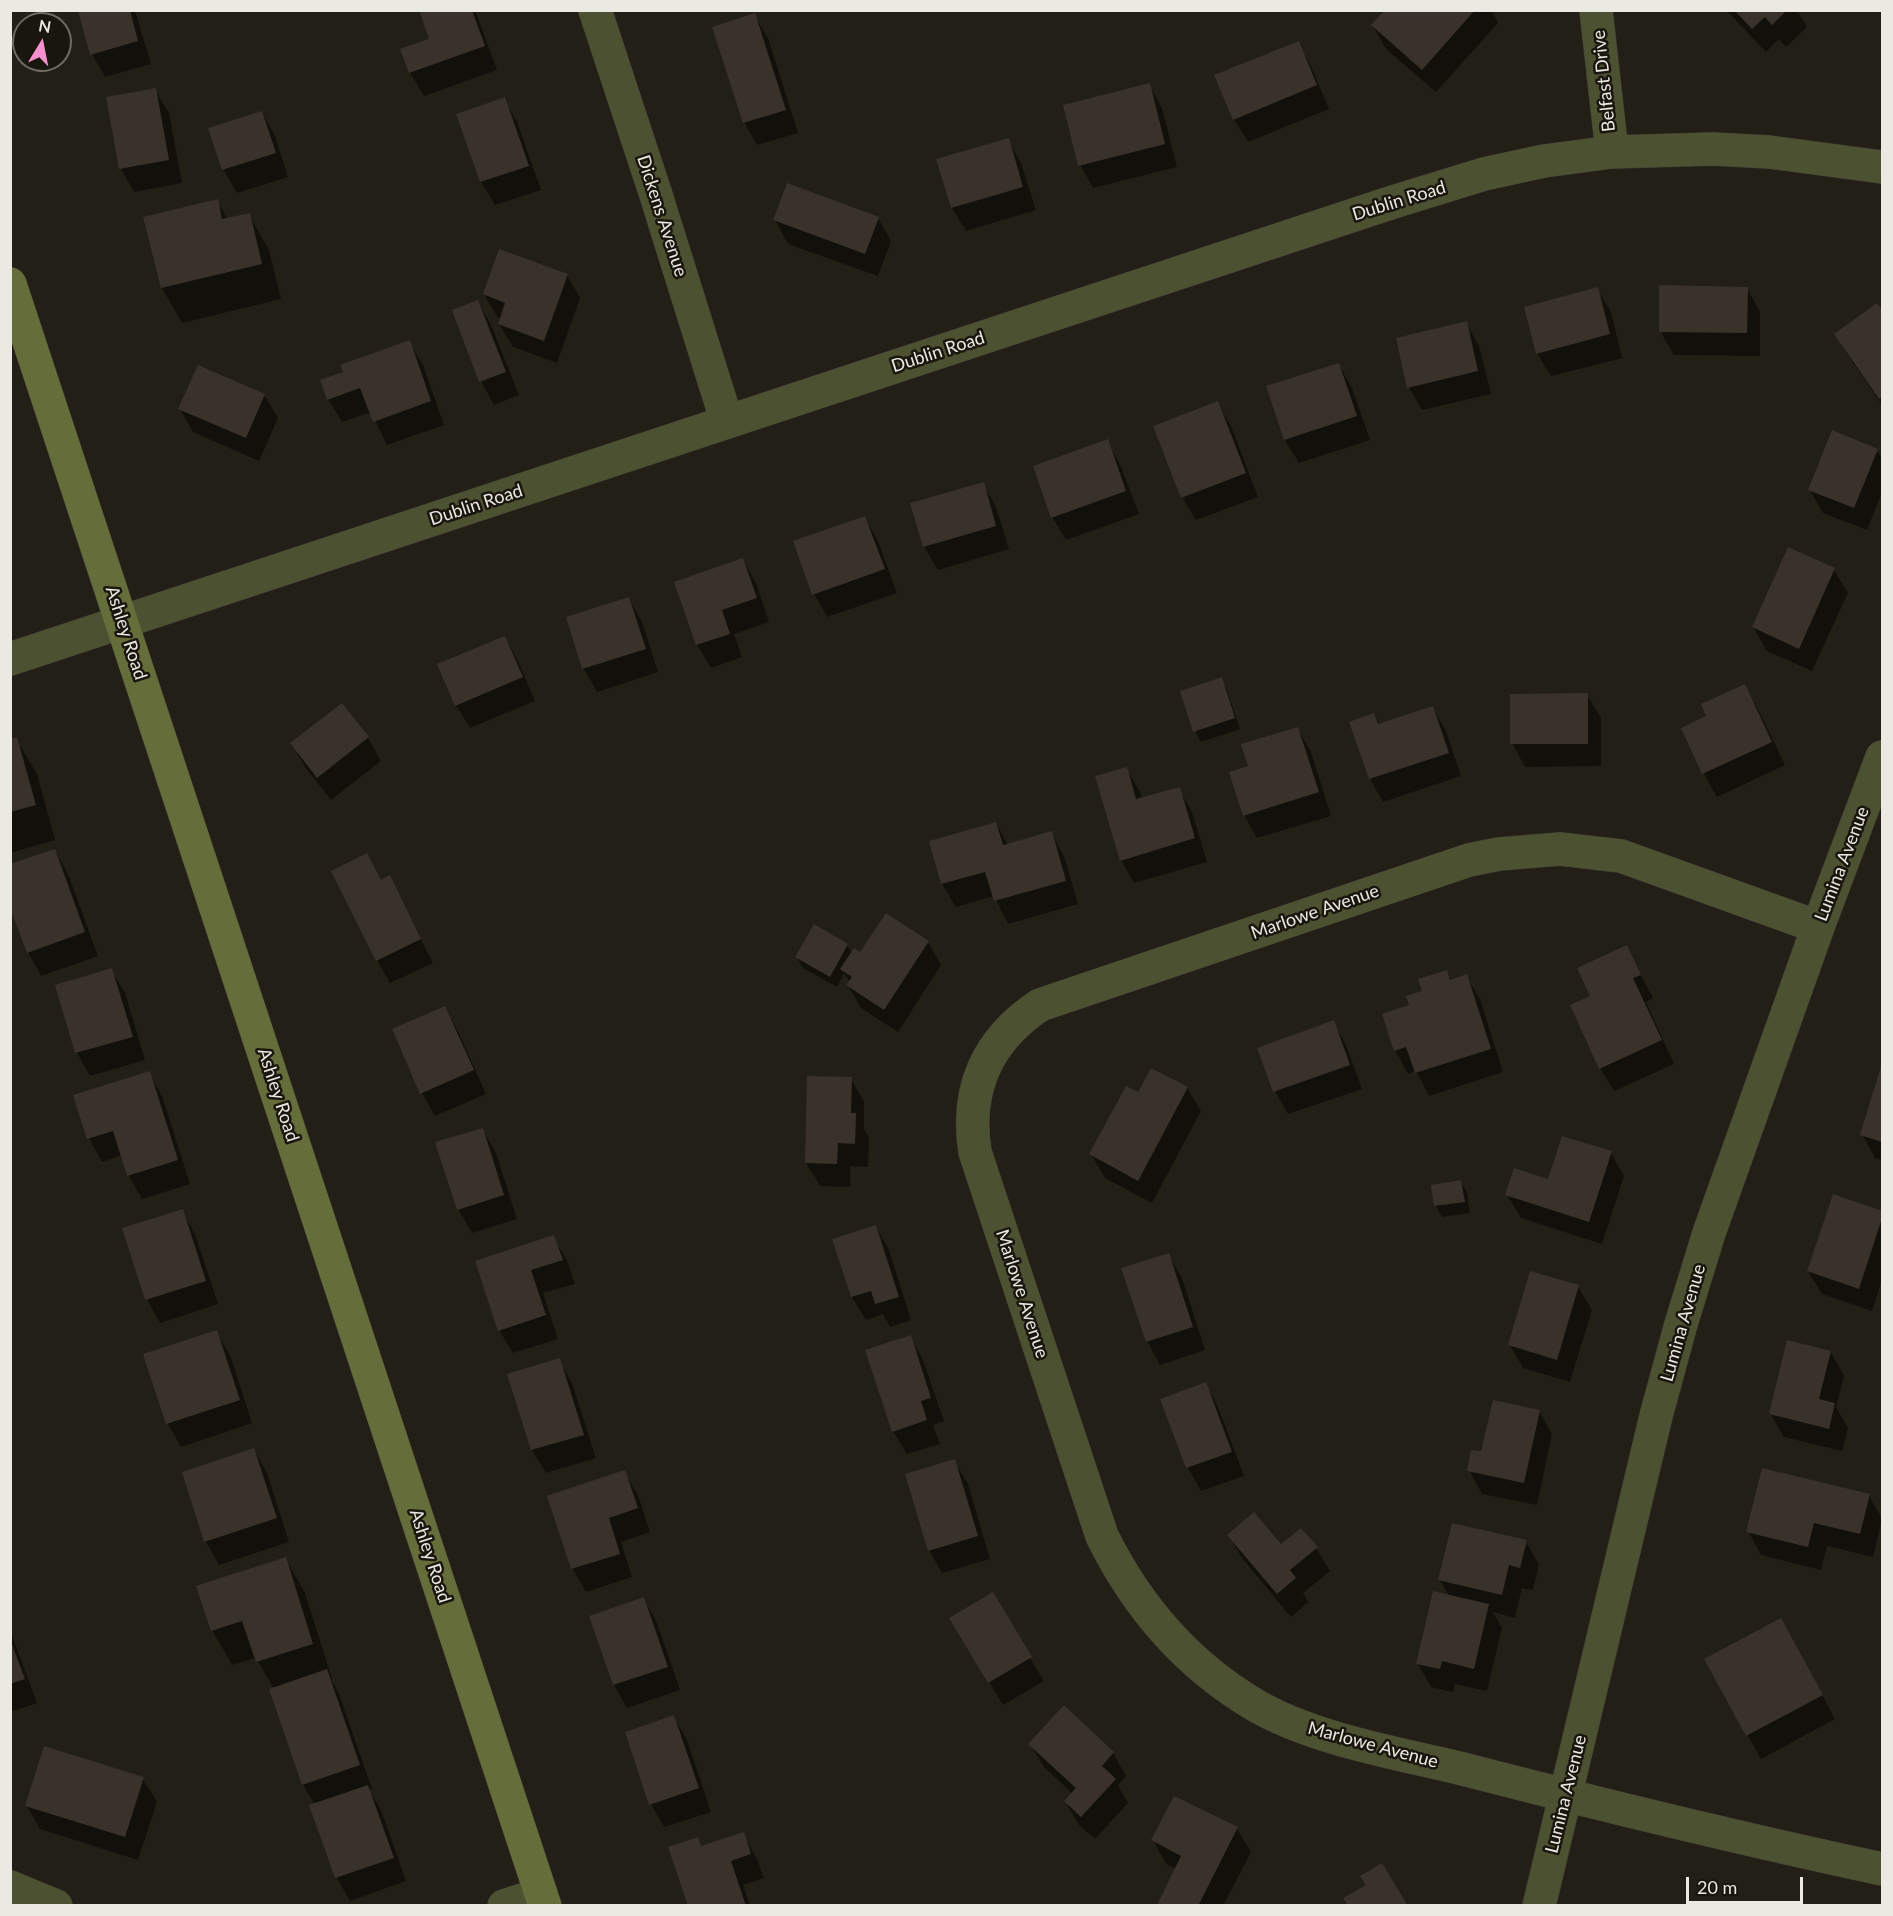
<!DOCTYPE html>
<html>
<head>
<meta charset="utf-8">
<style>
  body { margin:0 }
  #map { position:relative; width:1893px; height:1916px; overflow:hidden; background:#221f16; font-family:Lato,sans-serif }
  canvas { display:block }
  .frame { position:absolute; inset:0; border:12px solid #eae9e2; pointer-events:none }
  .north { position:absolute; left:12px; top:12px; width:60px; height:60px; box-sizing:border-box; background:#19160d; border:2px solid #6d6a62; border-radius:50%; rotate:10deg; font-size:16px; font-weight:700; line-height:24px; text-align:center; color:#eae9e2 }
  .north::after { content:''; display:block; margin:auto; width:21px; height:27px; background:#f790ce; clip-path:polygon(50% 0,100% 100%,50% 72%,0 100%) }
  .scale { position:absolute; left:1686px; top:1877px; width:117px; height:27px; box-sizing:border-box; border:3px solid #eae9e2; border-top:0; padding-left:8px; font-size:18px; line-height:21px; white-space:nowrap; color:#eae9e2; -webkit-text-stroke:4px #19160d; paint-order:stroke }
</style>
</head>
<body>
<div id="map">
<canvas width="1893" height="1916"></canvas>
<div class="frame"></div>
<div class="north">N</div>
<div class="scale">20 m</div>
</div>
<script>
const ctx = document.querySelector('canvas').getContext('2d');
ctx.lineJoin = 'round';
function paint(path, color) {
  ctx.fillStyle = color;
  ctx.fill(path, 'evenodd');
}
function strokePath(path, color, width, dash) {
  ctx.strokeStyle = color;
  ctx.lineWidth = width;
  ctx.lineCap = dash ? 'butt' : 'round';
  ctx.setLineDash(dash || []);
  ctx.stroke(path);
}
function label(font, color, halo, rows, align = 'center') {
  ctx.font = font + ' Lato,sans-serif';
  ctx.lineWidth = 5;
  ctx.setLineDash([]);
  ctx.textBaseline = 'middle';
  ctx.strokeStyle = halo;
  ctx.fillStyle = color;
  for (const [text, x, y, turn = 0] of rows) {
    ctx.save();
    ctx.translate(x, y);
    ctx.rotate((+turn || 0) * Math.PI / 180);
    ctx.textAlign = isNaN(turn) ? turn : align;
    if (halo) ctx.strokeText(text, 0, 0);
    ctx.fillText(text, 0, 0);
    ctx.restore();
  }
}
paint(new Path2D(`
  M79,10H135L151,64L105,77L92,54Z
  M420,10H475L497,70L424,96L410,73L431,40Z
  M1387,10H1491L1498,23L1436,92L1386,49L1373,26Z
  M1726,10H1797L1807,27L1786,47L1779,39L1766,52Z
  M754,15L768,38L798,133L757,145L744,122Z
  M1298,43L1311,66L1329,109L1248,142L1234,119Z
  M1149,85L1162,108L1177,167L1093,188L1080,165Z
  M155,90L169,113L182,183L134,192L121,169Z
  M504,99L517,122L541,190L495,205L481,182L458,115Z
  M262,112L275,136L288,177L237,193L223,169Z
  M1008,140L1021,163L1036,210L966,231L952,208L938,160Z
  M217,201L228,220L249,215L269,250L281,299L182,323L162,288Z
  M878,218L891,241L878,276L788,244L775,220Z
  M567,275L580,298L557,363L513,347L499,324L501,319L498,318L484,294Z
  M1747,288L1760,312V356L1674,355L1660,331Z
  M1597,289L1611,312L1622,358L1551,376L1537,353Z
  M478,302L491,325L519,395L494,405L481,381Z
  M1877,305L1882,313V405L1849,357L1836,334Z
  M1466,323L1479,346L1491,394L1422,410L1409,387Z
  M409,342L423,365L444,425L387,445L371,412L342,422L328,399L345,373Z
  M1339,365L1352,388L1370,440L1299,463L1285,440L1268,387Z
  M264,395L278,418L259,461L193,432L180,409Z
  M1217,403L1231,426L1258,497L1196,520L1182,497Z
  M1107,441L1120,464L1139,514L1066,540L1052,517Z
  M1877,450L1882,460V492L1867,530L1823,513L1810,490Z
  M983,484L996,507L1009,549L938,570L924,547Z
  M865,518L878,541L897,593L827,617L814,594Z
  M1789,549L1834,570L1848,593L1812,671L1767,651L1753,627Z
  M743,560L756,583L769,622L734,634L742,657L711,668L697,645L676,583Z
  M629,599L642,622L658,672L597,692L583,668Z
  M505,637L518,661L535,701L470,728L456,705Z
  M1221,679L1227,690L1240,729L1201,742L1195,731Z
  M1744,685L1758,709L1785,765L1717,797L1704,774L1683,728L1708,716Z
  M1587,695L1601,718V766L1525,767L1512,743Z
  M342,705L368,738L381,761L331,800L305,767L292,744Z
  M1433,708L1446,731L1461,776L1383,802L1370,779L1374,715L1380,725Z
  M1297,728L1311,752L1331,816L1257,838L1244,815L1250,767Z
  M16,739L37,774L55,840L10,853V741Z
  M1126,769L1140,792L1142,799L1179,789L1192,812L1207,862L1134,883L1121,860Z
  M996,823L1008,845L1051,833L1064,856L1078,904L1008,924L994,896L956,907L942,884L930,842Z
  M55,851L68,874L98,956L41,976L28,952Z
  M389,877L433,963L390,983L377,960L382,881Z
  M928,942L941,965L898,1032L861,1008L848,985L850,982L844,973L837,987L803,968L797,957L847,945L852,953L861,955Z
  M1626,947L1653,998L1646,1002L1674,1064L1614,1091L1600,1068L1592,997Z
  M111,970L125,993L145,1060L90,1076L77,1053L57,986Z
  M1446,971L1452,981L1466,976L1480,999L1503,1072L1429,1096L1416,1071L1408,1074L1395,1050L1411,1006L1423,992Z
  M445,1008L458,1031L486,1094L435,1116L422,1093Z
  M1333,1022L1346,1045L1362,1089L1288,1114L1275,1091Z
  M1882,1068V1160L1875,1158L1862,1134Z
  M149,1073L162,1096L190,1184L142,1199L129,1176L122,1155L102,1162L89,1138Z
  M851,1079L864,1102V1129L869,1138L868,1167L850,1166V1187L820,1186L806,1163Z
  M1187,1088L1201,1111L1152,1203L1105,1178L1091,1154L1139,1094Z
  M482,1129L496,1153L517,1219L472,1233L458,1209Z
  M1611,1153L1624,1176L1602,1244L1521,1218L1507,1195L1549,1181Z
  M1460,1181L1467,1192L1470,1213L1442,1217L1436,1206L1433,1186Z
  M1834,1196L1882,1212V1279L1872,1311L1822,1294L1808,1271Z
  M182,1211L195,1234L218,1304L160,1323L147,1299L124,1229Z
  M876,1227L889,1250L911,1320L890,1327L883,1314L866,1320L852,1297L834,1240Z
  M553,1237L567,1260L575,1284L543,1293L558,1339L513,1353L499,1330L477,1262Z
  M1168,1254L1182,1278L1205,1350L1160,1365L1147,1341Z
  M1578,1287L1592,1310L1570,1382L1523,1368L1510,1345Z
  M216,1332L230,1355L252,1423L181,1447L168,1424L145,1355Z
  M910,1337L923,1360L944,1421L933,1425L940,1444L907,1454L893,1431Z
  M1831,1352L1844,1376L1836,1407L1848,1428L1842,1451L1784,1437L1770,1413Z
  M559,1360L572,1383L596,1458L546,1473L532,1450L508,1375Z
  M1205,1383L1218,1407L1244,1476L1201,1491L1188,1468L1162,1400Z
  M1539,1411L1552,1434L1537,1505L1482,1494L1469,1470L1483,1453Z
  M254,1450L267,1473L289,1542L219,1565L206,1542L183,1473Z
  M954,1461L968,1484L990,1559L942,1573L929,1550Z
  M624,1472L638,1495L650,1532L621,1542L632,1577L586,1592L573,1569L548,1497Z
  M1869,1495L1882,1519L1873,1557L1827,1546L1821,1570L1761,1555L1748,1531Z
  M1229,1535L1281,1546L1316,1548L1330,1571L1303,1593L1308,1602L1291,1617L1242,1558Z
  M1526,1542L1539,1565L1533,1590L1522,1588L1515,1618L1493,1612L1502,1628L1487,1691L1455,1684L1453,1692L1431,1687L1418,1664L1449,1596L1440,1580Z
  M285,1558L305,1593L332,1679H331L339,1694L372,1789L369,1790L381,1810L406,1881L350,1901L337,1878L311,1806L315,1805L303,1785L271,1690L274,1689L256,1658L232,1665L212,1630Z
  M644,1599L657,1623L680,1690L627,1708L614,1685L591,1617Z
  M951,1618L1030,1658L1044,1681L1003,1705Z
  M10,1630L37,1703L10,1712Z
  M1794,1643L1835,1719L1761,1759L1706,1660Z
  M1064,1707L1113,1753L1126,1776L1118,1785L1128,1803L1095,1839L1079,1825L1065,1801L1073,1794L1044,1767L1030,1744Z
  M674,1717L687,1740L711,1812L664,1827L651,1804Z
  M45,1748L143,1779L157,1802L138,1860L40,1829L27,1806Z
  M1174,1798L1237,1829L1251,1852L1223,1906H1161L1160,1903L1177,1869L1166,1864L1153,1840Z
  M743,1834L756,1857L764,1878L743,1885L750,1906H690Z`), '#0007');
paint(new Path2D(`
  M78,10H130L138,41L90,55Z
  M419,10H472L485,46L409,73L400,49L429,39Z
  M1385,10H1475L1422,70L1371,25Z
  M1734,10H1787L1772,25L1765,17L1752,29Z
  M755,13L786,110L743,123L712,27Z
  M1299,41L1317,85L1233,120L1214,75Z
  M1150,83L1165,144L1078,166L1063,105Z
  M156,88L169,160L119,169L106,97Z
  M505,97L529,166L480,182L456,114Z
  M262,111L276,153L222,170L208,128Z
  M1009,138L1023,187L951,208L936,159Z
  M787,183L879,217L865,254L773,220Z
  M218,199L222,219L250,213L262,264L161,288L143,217Z
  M499,249L568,274L544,341L498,324L505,303L483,294Z
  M1659,285L1748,287L1747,333L1659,332Z
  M1598,287L1610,334L1536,354L1524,307Z
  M478,300L506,372L479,382L452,310Z
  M1877,303L1882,310V397L1879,399L1834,334Z
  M1467,321L1478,371L1407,388L1396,338Z
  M410,340L431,401L373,422L360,388L327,400L320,380L343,372L340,365Z
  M1339,363L1357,416L1284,440L1266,386Z
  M198,365L265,394L246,438L178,409Z
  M1218,401L1246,473L1181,498L1153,426Z
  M1832,430L1878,449L1854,508L1808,490Z
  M1108,439L1126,491L1051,518L1033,466Z
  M984,482L996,526L923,547L910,503Z
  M865,516L885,569L812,595L793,541Z
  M1788,547L1835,568L1799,649L1752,627Z
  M743,558L757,598L722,610L730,634L696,645L674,582Z
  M629,597L646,649L582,669L566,617Z
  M505,636L523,677L455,706L437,664Z
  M1222,677L1235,718L1193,732L1180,691Z
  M1745,684L1772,742L1702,774L1681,728L1706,716L1701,704Z
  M1588,693V744H1510V694Z
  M342,703L369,737L317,778L290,743Z
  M1433,706L1449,753L1369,779L1349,722L1374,713L1378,724Z
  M1298,727L1319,792L1243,816L1229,772L1248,766L1241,744Z
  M17,737L36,805L10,812V739Z
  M1127,767L1136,799L1180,787L1195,838L1120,861L1095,776Z
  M996,822L1003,845L1052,831L1066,881L994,901L985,872L941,884L929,841Z
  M55,849L85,932L27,953L10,908V864Z
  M367,853L381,880L390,875L421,939L376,961L331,871Z
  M886,913L929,941L884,1010L846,985L852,977L840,969L854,948L860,952Z
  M814,924L848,944L830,977L795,957Z
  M1627,945L1641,975L1633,978L1662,1040L1599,1069L1570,1005L1590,996L1577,968Z
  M112,968L133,1037L75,1053L55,985Z
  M1447,970L1450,980L1467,974L1491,1049L1415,1073L1406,1047L1394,1051L1382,1014L1409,1005L1406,996L1422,991L1418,979Z
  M445,1006L474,1070L420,1094L392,1029Z
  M1334,1020L1350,1065L1273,1092L1257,1048Z
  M1882,1063V1142L1860,1135Z
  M1151,1068L1188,1087L1138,1181L1089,1154L1126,1086L1138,1092Z
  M150,1071L178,1160L127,1176L113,1131L87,1139L73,1095Z
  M807,1076L852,1077L851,1113H856L855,1144L838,1143L837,1164L805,1163Z
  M483,1128L504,1195L457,1210L435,1142Z
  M1562,1136L1612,1151L1589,1222L1505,1195L1514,1168L1548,1179Z
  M1461,1180L1465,1202L1434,1206L1431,1185Z
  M1833,1194L1882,1211V1218L1859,1289L1807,1271Z
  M183,1209L206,1281L145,1300L122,1228Z
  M876,1225L899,1297L875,1304L871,1291L851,1297L832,1239Z
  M554,1235L563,1260L531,1270L546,1315L498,1331L475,1261Z
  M1169,1253L1193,1327L1146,1342L1121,1268Z
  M1530,1271L1579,1285L1557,1360L1508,1345Z
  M217,1330L240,1400L166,1424L143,1354Z
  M911,1335L931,1398L921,1401L927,1420L892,1432L865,1350Z
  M1787,1340L1831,1351L1819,1399L1835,1403L1829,1429L1769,1414Z
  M560,1358L584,1435L531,1450L507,1374Z
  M1206,1382L1232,1452L1186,1468L1160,1399Z
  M1493,1400L1540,1410L1524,1483L1467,1471L1471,1450L1481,1451Z
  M254,1448L277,1518L204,1542L182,1472Z
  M955,1459L978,1536L928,1551L905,1474Z
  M1762,1468L1870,1494L1860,1534L1814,1523L1808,1547L1746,1532Z
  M625,1470L638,1508L609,1518L620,1554L571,1569L547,1496Z
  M1254,1512L1281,1544L1301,1528L1318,1547L1290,1570L1296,1578L1277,1594L1227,1535Z
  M1452,1523L1527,1540L1520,1568L1509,1565L1502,1595L1438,1580Z
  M286,1557L313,1644L256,1662L242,1621L211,1631L196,1586Z
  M1433,1591L1489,1604L1474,1669L1442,1661L1440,1669L1416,1664Z
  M993,1592L1032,1657L988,1683L949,1618Z
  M644,1597L668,1667L613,1685L589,1616Z
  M1781,1618L1823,1695L1746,1736L1704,1659Z
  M10,1639L25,1679L10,1684Z
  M327,1669L360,1765L302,1785L269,1689Z
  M1064,1705L1114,1752L1102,1766L1116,1779L1081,1817L1064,1801L1076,1788L1028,1744Z
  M674,1715L699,1788L649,1805L625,1732Z
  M44,1746L144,1777L125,1837L25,1806Z
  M368,1785L394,1858L335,1878L309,1805Z
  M1174,1796L1238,1827L1198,1906H1162L1158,1903L1181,1856L1151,1840Z
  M744,1832L751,1854L731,1861L746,1906H688L668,1847L698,1837L701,1846Z
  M1382,1863L1408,1906H1348L1343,1898L1366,1885L1360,1876Z`), '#39322a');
const street = new Path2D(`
  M595,10L655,192L727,422
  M1596,10L1612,152
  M10,659L1390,203L1484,174L1544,161L1612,152L1713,149L1769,152L1882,167
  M1818,927L1621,856L1560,849L1499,854L1469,860L1040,1005C987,1040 965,1089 975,1152L1102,1536C1137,1607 1186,1664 1255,1705C1313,1739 1397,1753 1463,1769C1602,1805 1742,1839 1882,1869
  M10,1887L56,1906
  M504,1906L541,1894
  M1539,1906L1656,1416L1681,1324L1709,1233L1818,927L1882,757`);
const secondary = new Path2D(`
  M10,284L545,1906`);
strokePath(street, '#3e3b33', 34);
strokePath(secondary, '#3e3b33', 34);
strokePath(street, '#4c5132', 33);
strokePath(secondary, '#656d3a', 33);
label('18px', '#eae9e2', '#19160d', [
  ["Belfast Drive",1604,81,-96],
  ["Dublin Road",1399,201,-17],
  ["Dickens Avenue",662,216,72],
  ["Dublin Road",938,352,-18],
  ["Dublin Road",476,505,-18],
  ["Ashley Road",126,633,72],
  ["Lumina Avenue",1842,864,-69],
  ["Marlowe Avenue",1315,912,-19],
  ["Ashley Road",278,1095,72],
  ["Marlowe Avenue",1022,1294,72],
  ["Lumina Avenue",1683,1323,-74],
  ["Ashley Road",430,1556,72],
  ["Marlowe Avenue",1373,1745,15],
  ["Lumina Avenue",1566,1794,-76]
]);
</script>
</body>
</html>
